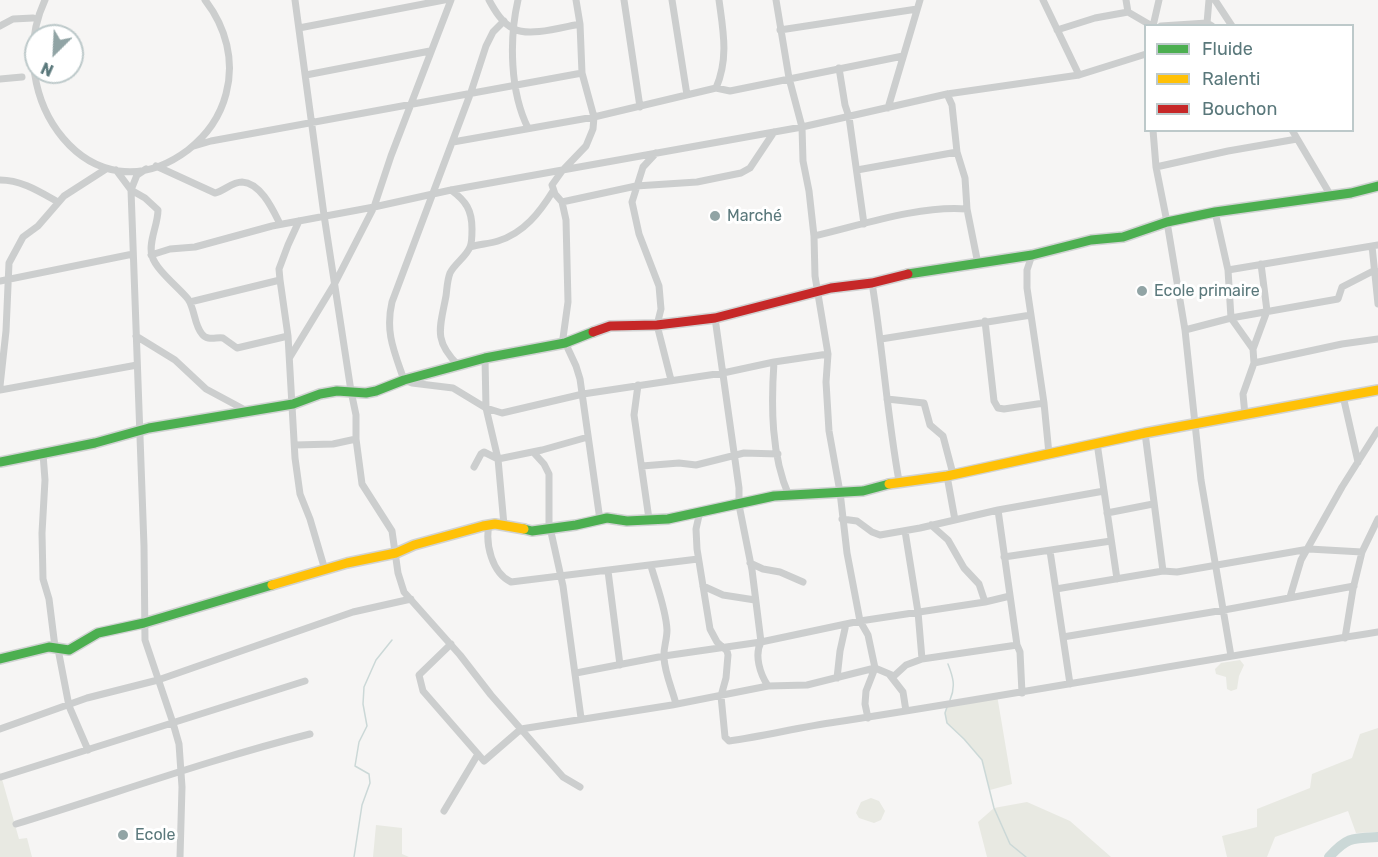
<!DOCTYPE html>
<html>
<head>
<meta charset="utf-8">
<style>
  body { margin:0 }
  #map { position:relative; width:1378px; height:857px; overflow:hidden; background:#f6f5f4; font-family:Rubik,sans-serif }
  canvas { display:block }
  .legend { position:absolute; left:1144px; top:24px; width:210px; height:108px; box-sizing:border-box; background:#fff; border:2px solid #bdc9ca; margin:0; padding:8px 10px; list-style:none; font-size:18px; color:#5a787b }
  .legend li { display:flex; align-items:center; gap:12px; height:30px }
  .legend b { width:30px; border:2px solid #bdc9ca }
  .north { position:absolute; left:24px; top:24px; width:60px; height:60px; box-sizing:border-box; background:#fff; border:2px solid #bdc9ca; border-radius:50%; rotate:204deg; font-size:16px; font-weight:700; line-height:24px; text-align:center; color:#5a787b }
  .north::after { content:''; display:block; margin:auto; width:21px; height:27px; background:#91a4a5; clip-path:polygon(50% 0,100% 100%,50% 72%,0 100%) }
</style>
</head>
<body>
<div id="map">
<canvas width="1378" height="857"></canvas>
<ul class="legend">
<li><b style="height:8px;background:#4caf50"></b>Fluide</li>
<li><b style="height:8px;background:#ffc107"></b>Ralenti</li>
<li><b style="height:8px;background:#c62828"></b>Bouchon</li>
</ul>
<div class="north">N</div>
</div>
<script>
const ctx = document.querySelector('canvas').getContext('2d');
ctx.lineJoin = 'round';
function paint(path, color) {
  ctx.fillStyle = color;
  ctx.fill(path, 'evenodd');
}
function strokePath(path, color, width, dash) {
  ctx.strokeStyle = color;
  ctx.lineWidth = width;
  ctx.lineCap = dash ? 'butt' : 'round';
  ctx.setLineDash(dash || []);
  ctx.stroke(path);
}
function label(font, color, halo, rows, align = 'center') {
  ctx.font = font + ' Rubik,sans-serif';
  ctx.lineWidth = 6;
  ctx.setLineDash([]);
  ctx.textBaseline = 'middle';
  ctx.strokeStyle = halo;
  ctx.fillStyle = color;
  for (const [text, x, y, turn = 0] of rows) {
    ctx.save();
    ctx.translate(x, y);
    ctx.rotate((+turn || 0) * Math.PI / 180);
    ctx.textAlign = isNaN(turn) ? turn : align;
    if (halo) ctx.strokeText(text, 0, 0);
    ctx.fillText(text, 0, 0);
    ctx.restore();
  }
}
paint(new Path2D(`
  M1240,660L1244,665L1239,676L1237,689L1231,691L1227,689L1226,677L1216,674L1215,669L1221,663Z
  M997,695L1012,784L990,790L982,760L964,739L947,723L945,713L948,704Z
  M1378,728V832L1356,833L1348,811L1275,837L1267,857H1227L1222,836L1257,827V809L1310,788L1312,774L1352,758L1360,734Z
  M0,772L19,839L27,838L32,857H0Z
  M871,798L879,801L885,811L881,820L874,823L859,818L856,813L861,802Z
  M1027,802L1070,821L1111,857H987L978,822L994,808Z
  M376,825L402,828V854L409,857H373Z`), '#e8e9e2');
strokePath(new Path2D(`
  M948,664C953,677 956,686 950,700
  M947,707L945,713L947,723L964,739L982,760L994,808L1010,844L1026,857
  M354,857L362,805L370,783L369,774L355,766L359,742L367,726L363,704L364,687L376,660L392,640`), '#cbd8d7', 1.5);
strokePath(new Path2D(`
  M1329,857C1347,837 1352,838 1378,837`), '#cbd8d7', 10);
const fast = new Path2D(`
  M908,274L1032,255L1091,240L1123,237L1167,222L1215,212L1351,193L1378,186
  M0,462L95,443L149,428L293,404L320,394L337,391L366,393L376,391L404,380L485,358L565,343L593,332
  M524,529L532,531L576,525L607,518L627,521L668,519L774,496L863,491L889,484
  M0,659L49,647L69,650L98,633L144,623L272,585`);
const slow = new Path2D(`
  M889,484L947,476L1145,433L1378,390
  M272,585L347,563L396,553L414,545L483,526L495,524L524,529`);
const jam = new Path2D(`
  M593,332L610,326L657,325L715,318L831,288L872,283L908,274`);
strokePath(fast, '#d1d3d3', 12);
strokePath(slow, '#d1d3d3', 12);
strokePath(jam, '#d1d3d3', 12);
strokePath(new Path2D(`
  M45,0C0,96 91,223 188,150C206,136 220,117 226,94C235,61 226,27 205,0
  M295,0L324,215L351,391L356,415V439L362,484L392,531L398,573L404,592L460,655L491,695L563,777L580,787
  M489,0C495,11 502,23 514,29C530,37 563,27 580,24
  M518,0C509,39 510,92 528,128
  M576,0L580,24L582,73L594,117L593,129L586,146L562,171L552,185L555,194L562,202L566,220L568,302L563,338L576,366L580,379L600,520
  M624,0L640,107
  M672,0L687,95
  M776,0L789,78L802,127L803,161L809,191L814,236L815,276L828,354L826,382L829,431L840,492L847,553L860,621L868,635L875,668L866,691L865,704L868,718
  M1043,0L1079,75
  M1126,0L1128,12L1152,26
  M1209,0L1207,23L1212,26
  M1215,0L1232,26
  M504,21L493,32L486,46L471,92L392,302C385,332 394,351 404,380L412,383L453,388L486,408L502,413L583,394L723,373L774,362L828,354
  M0,26L13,19L33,18
  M1153,26L1159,0
  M1161,26L1207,23
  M299,28L444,0
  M780,30L917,9
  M1057,30L1095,18L1128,12
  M839,68L845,105L849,117L864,224
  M306,75L430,51
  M0,79L22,77
  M716,88C729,58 723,30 719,0
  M947,94L952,105L957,152L965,178L967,209L978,264
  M888,108L920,0
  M1153,130L1156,167L1167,222L1185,330L1201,480L1231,656
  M1292,130L1331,196
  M453,142L594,117L716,88L730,91L903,56
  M194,146L211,141L582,73
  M656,153L643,167L632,202L639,234L659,286L661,309L657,325L671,380
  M156,166L215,193C224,191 232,182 242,182C261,183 273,210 280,224
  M1156,167L1228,151L1297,139
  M146,169L137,175L131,190L144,546L145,640L173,723L179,744L182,787L180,857
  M116,170L131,190L145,198L158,210C158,225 148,242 152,256C156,270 178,287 188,299C195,309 194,325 202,334C207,341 216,337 223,338L237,348L288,336
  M857,170L957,152
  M0,180C22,180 40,192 58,202
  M451,190C466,201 472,210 472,229C472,234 472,243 470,247C466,257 455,263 450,273C447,281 447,289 446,296C440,328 433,340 458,365
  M562,202L636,186L697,182L741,173L750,168L774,132
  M1215,212L1228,270L1231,318L1253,349L1254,363L1243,394L1245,415
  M299,221L288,245L279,269L280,280L288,336L295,458L300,494L310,519L325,570
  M814,236C861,225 920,205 967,209
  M1372,246L1378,304
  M470,247C479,244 489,244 498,241C524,233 540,212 553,191
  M151,255L170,249L195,247L272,226L374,207L451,190L802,127L947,94L1079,75L1146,54
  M1032,255L1027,270V288L1044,403L1049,454
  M1228,270L1378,245
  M0,281L133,254
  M872,283C883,349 887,415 899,481
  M190,302L280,280
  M715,318L739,488V505L752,570L761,642C754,655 760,674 768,686
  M985,321L994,401L998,408L1004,409L1044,403
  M1185,330L1231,318L1338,299L1342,287L1375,270
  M136,336L175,360L206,389L247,411
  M881,339L1031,315
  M1253,349L1267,311L1261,264
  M290,357L335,283L374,207L391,156L451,0
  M485,358L486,408L498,459L504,525
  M774,362C771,405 771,455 789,496
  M1254,363L1342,344L1378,339
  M638,385L634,415L649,519
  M0,386L6,331L9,263L23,237L38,226L64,196L106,169
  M0,390L137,365
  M1343,396L1358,462
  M887,399L924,403L930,425L943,436L953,474
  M1145,433L1163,571
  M1097,443L1117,579
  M295,445L333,444L356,439
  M533,452L544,464L549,474V523L563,586L581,718
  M43,454L45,480L42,533L43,579L49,599L55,647
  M642,466L679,463L696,465L744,453L778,454
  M474,467L481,454L484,452L498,459L542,450L588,437
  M947,476L955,520
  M998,510L1017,645L1020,652L1022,693
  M700,511L696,529L697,549L710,629L717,642L727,651L728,655L726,678L721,696L725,737L729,741C765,736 800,727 836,722C1017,694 1197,661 1378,632
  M1107,513L1153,504
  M842,519L857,521L872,532L880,535L920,528L998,510L1104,491
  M489,525C485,544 492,573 511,582L698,559
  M931,525L948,540L964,568L979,584L985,602
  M905,531L918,612L922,659
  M1050,551L1070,684
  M1004,557L1111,541
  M750,563L763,569L780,572L803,582
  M651,566C657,587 666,609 667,630C667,640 663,649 664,658C665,674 672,688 676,704
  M608,571L620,665
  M703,586L723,595L755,600
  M1056,589L1163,571L1177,572L1309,549L1362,552
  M1290,597L1301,560L1342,487L1378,430
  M1063,637L1224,610L1354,586
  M1345,638L1353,589L1362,552L1378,519
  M451,644L419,675L423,691L484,761L521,729L672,705L768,686L807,685L875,668L894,676L906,665L922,659L1017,645
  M58,649L69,706L88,750
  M576,673L664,656L761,642L860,621L985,602L1010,596
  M889,674L903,692L906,711
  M837,678L840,651L846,624
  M0,729L87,698L158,680L353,612L411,599
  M1,777L305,681
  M444,811L478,754
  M16,824C114,794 211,759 310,734`), '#cccece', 7);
strokePath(fast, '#4caf50', 9);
strokePath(slow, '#ffc107', 9);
strokePath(jam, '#c62828', 9);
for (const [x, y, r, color] of [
  [715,216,6,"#91a4a5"],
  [1142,291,6,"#91a4a5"],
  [123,835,6,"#91a4a5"]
]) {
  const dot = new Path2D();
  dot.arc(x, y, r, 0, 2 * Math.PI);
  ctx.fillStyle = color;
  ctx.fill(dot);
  strokePath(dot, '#fff', 2);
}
label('16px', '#5a787b', '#fff', [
  ["Marché",727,216],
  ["Ecole primaire",1154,291],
  ["Ecole",135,835]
], 'left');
</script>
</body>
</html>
